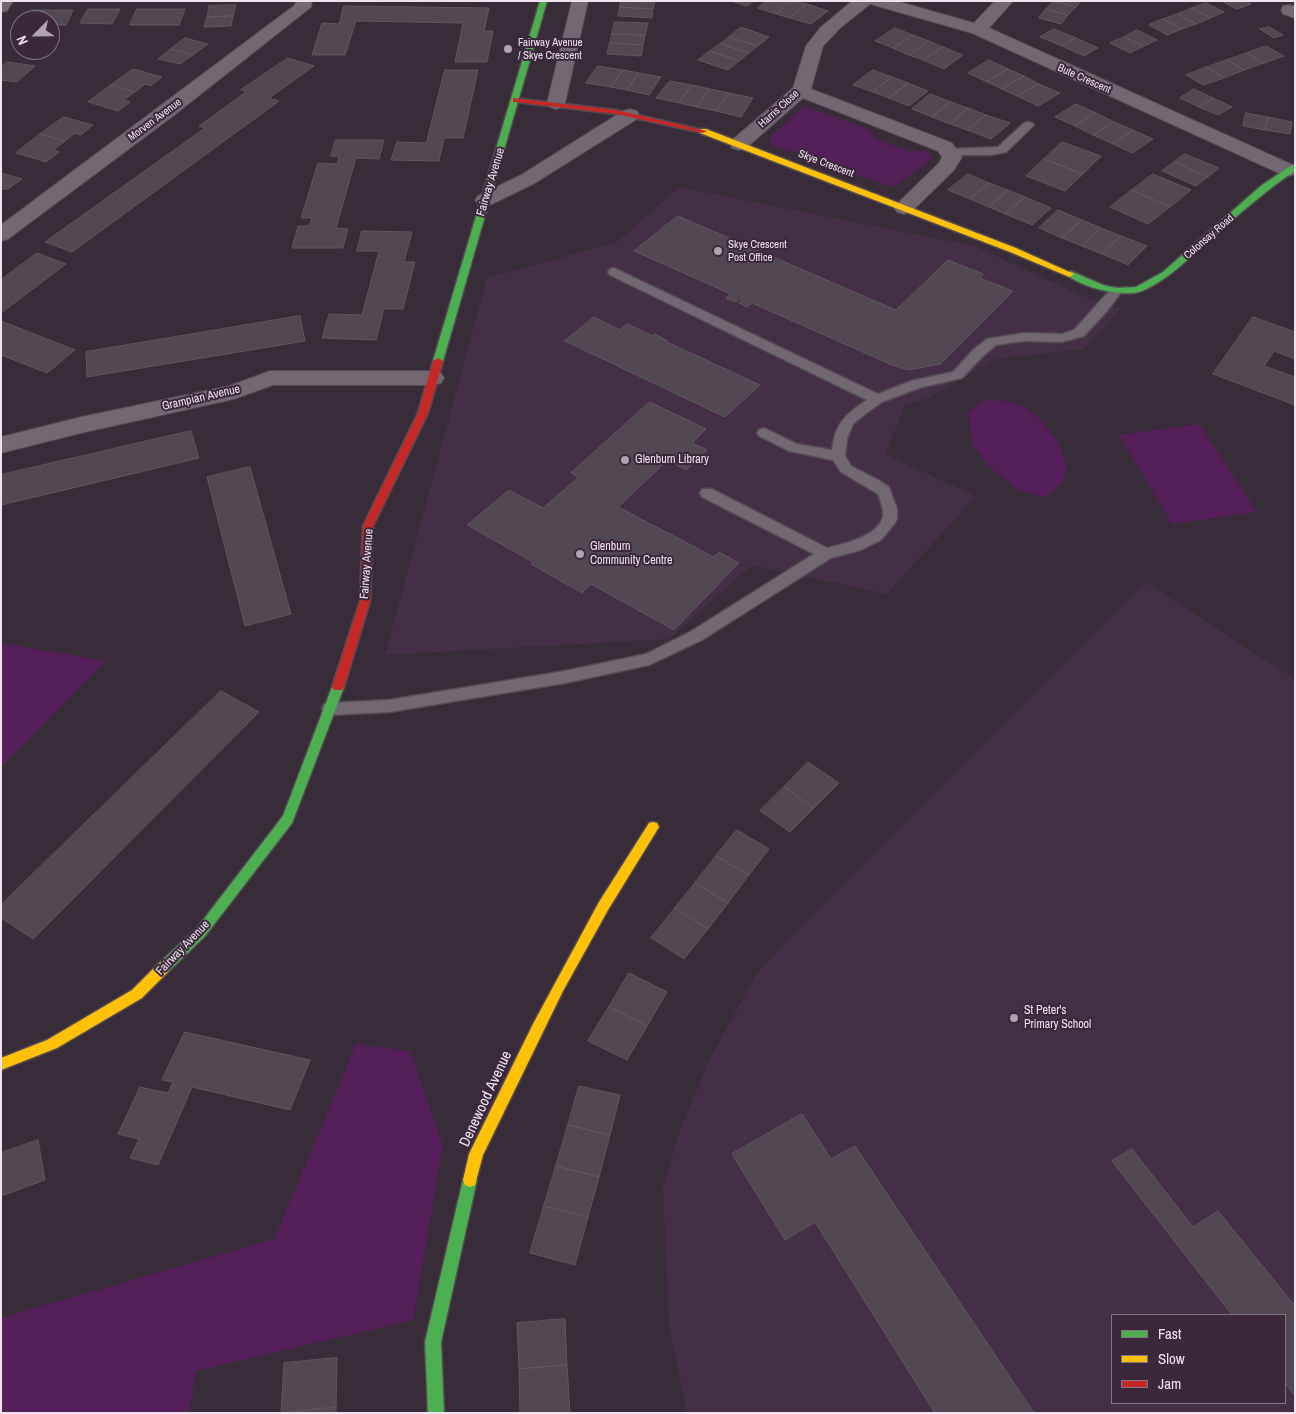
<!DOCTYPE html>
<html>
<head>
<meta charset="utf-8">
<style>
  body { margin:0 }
  #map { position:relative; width:1296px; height:1414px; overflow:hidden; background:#372c37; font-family:"Archivo Narrow",sans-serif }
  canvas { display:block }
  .frame { position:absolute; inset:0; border:2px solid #f0e3f0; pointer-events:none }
  .legend { position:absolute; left:1111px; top:1314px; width:175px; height:90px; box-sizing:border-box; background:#3b283b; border:1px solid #837383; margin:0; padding:6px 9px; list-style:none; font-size:15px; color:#f0e3f0 }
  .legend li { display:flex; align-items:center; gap:10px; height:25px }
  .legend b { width:25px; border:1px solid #837383 }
  .north { position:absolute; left:10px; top:10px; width:50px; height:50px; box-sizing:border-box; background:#3b283b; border:1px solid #837383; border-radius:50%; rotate:247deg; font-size:14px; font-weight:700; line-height:20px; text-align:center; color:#f0e3f0 }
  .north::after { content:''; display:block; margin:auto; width:18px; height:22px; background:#afa3af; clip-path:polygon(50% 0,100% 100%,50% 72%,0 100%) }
</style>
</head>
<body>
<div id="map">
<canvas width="1296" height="1414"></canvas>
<div class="frame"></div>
<ul class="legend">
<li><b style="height:6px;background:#4caf50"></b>Fast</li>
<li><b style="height:6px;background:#ffc107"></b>Slow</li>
<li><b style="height:6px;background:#c62828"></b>Jam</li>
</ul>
<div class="north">N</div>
</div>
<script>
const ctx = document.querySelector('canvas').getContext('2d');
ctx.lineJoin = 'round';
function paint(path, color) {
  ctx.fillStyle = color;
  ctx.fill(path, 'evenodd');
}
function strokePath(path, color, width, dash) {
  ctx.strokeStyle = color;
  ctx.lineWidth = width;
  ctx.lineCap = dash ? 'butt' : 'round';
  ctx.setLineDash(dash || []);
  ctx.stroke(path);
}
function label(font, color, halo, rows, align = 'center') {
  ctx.font = font + ' "Archivo Narrow",sans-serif';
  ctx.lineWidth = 4;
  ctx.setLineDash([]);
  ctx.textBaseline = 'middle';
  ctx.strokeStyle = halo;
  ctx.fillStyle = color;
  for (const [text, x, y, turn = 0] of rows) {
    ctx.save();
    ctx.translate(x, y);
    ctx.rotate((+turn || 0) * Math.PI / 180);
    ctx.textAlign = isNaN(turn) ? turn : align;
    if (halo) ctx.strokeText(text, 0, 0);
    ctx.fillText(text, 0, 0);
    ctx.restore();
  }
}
paint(new Path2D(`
  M679,187L974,246L1090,299L1121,309L1084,349L995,359L931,397L904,406L886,455L976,496L887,594L752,565L669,639L385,655L487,278L617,242Z
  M1145,582L1295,679V1413H687L669,1325L663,1185L681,1128L709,1061L756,974L813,914ZM1112,1315H1285V1403H1112Z`), '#452f46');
paint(new Path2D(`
  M804,106L870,130L874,138L908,151H927L932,159L897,185L890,186L773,145L769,141L771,136Z
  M986,399C996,401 1011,400 1020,405C1040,414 1069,448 1066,472C1064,484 1054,491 1044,497L1016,489L988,465L972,445L968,412Z
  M1199,424L1257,512L1172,524L1119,435Z
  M1,643L106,661L1,767Z
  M356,1044L410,1051L443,1145L413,1320L196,1371L189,1413H1V1318L274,1239Z`), '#551f59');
const building = new Path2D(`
  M621,1H655L653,9L620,7Z
  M732,1H754L747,6Z
  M766,1H791L776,14L758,8Z
  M791,1L807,4L790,18L776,14Z
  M1054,1H1055L1076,7L1068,15L1046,9Z
  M1055,1H1081L1076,7Z
  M1222,1H1247L1251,4L1237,9Z
  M1206,3L1224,12L1210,18L1192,8Z
  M807,4L828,11L811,24L790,18Z
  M236,5L233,16L207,17L209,6Z
  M344,6L489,8L484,31H493L487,62H455L463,23L356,21L345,55H312L322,23L339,24Z
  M620,7L653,9L652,18L618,16Z
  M1192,8L1210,18L1196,24L1178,14Z
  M88,9H120L112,24L80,23Z
  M137,9H185L179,25H130Z
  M1046,9L1068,15L1061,24L1039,18Z
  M33,10H73L66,25H50V20H28Z
  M1178,14L1196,24L1182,29L1163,19Z
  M233,16L231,26L204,27L207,17Z
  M1163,19L1182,29L1167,35L1149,25Z
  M615,22L648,23L645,35L612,34Z
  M741,27L769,37L758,46L729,37Z
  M1269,27L1283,35L1274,38L1260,29Z
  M895,28L913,35L893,48L875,41Z
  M1054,29L1076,38L1062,46L1040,37Z
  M1137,30L1157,40L1144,46L1124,37Z
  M612,34L645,35L643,45L610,43Z
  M913,35L929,41L909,55L893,48Z
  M729,37L758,46L749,53L720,44Z
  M1124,37L1144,46L1130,53L1110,43Z
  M185,38L208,44L193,55L171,49Z
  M1076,38L1098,48L1084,56L1062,46Z
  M929,41L943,47L923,60L909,55Z
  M610,43L643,45L641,56L607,54Z
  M720,44L749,53L739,61L710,51Z
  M1266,46L1284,56L1264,63L1247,53Z
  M943,47L963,55L944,69L923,60Z
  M171,49L193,55L180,64L158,59Z
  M710,51L739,61L728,70L698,60Z
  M1247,53L1264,63L1244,70L1227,60Z
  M288,58L314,66L269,98L279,101L72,252L45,242L205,128L199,126L246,92L241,90Z
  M989,60L1008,69L987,82L968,73Z
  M1227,60L1244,70L1224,78L1207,67Z
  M7,62L35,66L17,82L1,80V67Z
  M598,66L623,70L611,87L586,83Z
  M1207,67L1224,78L1203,85L1186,75Z
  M133,69L162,77L150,86L145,84L135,92L111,85Z
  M1008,69L1024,76L1002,89L987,82Z
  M445,70H478L463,138H444L439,161L391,160L397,142L426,143Z
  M623,70L639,73L627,90L611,87Z
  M873,70L892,77L873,92L853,85Z
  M639,73L661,77L649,95L627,90Z
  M1024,76L1039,84L1017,96L1002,89Z
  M892,77L908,83L889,98L873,92Z
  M670,81L692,85L679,103L656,98Z
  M908,83L928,91L909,106L889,98Z
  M1039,84L1060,93L1038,106L1017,96Z
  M111,85L135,92L124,100L130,102L118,111L88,102Z
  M692,85L710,89L697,107L679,103Z
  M710,89L729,93L716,111L697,107Z
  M1194,89L1213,98L1199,107L1180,98Z
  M729,93L753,98L741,117L716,111Z
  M930,94L951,102L932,117L912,109Z
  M1213,98L1232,107L1218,115L1199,107Z
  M951,102L968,108L950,124L932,117Z
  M1076,104L1096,113L1075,126L1055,117Z
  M968,108L986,115L967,130L950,124Z
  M1096,113L1114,122L1093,135L1075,126Z
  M1246,113L1268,117L1265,130L1243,126Z
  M986,115L1010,123L991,139L967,130Z
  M64,117L93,125L81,135L75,133L65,141L40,134Z
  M1268,117L1292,122L1290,134L1265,130Z
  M1114,122L1133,130L1113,144L1093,135Z
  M1133,130L1153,139L1132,153L1113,144Z
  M40,134L65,141L53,150L59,152L46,162L16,153Z
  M336,140H384L379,159L356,158L336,228L348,229L343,248H292L298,226H309L312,218H301L318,163L337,164L339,156H331Z
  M1062,142L1101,156L1083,174L1044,159Z
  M1185,154L1219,168L1208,177L1174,162Z
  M1044,159L1083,174L1065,191L1026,176Z
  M1174,162L1208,177L1196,186L1162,171Z
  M1,173L22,179L8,189H1Z
  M968,174L989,183L970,199L948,190Z
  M1153,174L1191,190L1170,207L1132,190Z
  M989,183L1008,190L989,207L970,199Z
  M1008,190L1025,197L1005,214L989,207Z
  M1132,190L1170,207L1148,224L1110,207Z
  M1025,197L1051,208L1032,225L1005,214Z
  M1058,210L1082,220L1062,238L1039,228Z
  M678,216L896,310L948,260L983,274L980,278L1013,291L940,364L909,370L892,365L752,303L747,307L739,303L743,299L741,298L736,302L726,298L731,294L634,251Z
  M1082,220L1101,228L1082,246L1062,238Z
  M1101,228L1121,236L1102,254L1082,246Z
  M362,231L412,232L404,262H415L403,309H384L376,340L322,338L329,314L362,315L379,251H357Z
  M1121,236L1147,246L1128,265L1102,254Z
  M37,253L66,264L1,313V280Z
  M300,316L305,341L87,377L86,352Z
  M594,317L620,330L627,324L653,336L655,334L668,341L667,342L760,385L725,417L565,341Z
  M1253,317L1295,332V359L1274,351L1264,366L1295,377V405L1213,374Z
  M1,321L75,350L47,373L1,355Z
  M650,402L706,429L692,443L707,450L686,470L668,460L618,507L714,557L719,552L739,563L674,630L591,584L582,593L531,564L533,562L467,525L509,490L543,508L579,477L571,473Z
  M191,431L199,458L1,505V475Z
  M250,467L291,614L245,626L207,477Z
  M221,691L259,712L33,939L1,918V905Z
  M808,762L839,783L814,808L784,787Z
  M784,787L814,808L790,832L760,811Z
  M737,830L769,849L749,875L716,856Z
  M716,856L749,875L728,903L695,883Z
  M695,883L728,903L708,929L675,908Z
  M675,908L708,929L684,959L651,938Z
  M629,973L667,992L647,1026L609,1007Z
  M609,1007L647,1026L627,1060L588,1041Z
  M185,1032L310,1060L290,1110L192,1087L158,1165L130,1158L139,1139L118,1134L140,1087L168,1093L173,1082L162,1080Z
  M579,1086L620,1095L610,1135L568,1125Z
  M802,1114L831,1159L855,1146L1034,1413H935L815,1222L785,1240L732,1154Z
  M568,1125L610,1135L599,1177L556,1166Z
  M38,1140L45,1180L1,1196V1153Z
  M1132,1149L1193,1227L1218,1211L1295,1306V1396L1285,1383V1315H1232L1112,1161Z
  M556,1166L599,1177L588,1217L544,1206Z
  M544,1206L588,1217L575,1265L530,1253Z
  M565,1319L567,1365L519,1369L517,1323Z
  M337,1358L336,1407L281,1413L284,1363Z
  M567,1365L570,1413H520L519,1369Z
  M336,1407V1413H286Z`);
paint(building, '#514851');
strokePath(building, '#605660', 1);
const lane = new Path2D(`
  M1028,122L1032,123L1034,125L1032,127L1006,152L991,155H950L944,152L950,149L998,147L1024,123Z
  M614,268L878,394L911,381L953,372L973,350L987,339L1024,333L1062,334L1074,330L1112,288L1116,287L1122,291L1107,311L1084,336L1062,342L1024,341L996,345L983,356L962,378L919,388L882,402L865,414L853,424L847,439L845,456L851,466L880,481L889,487L897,509V519L895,523L881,540L861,550L831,558L702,640L649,665L565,683L389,712L330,715L324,714L322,709L324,704L330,703L389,700L565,671L646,654L690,632L814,554L702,497L700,493L702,489H712L827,548C844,544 879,536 883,516C884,509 880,500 878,494L841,472L833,460L789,451L759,436L757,433L759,430L764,428L797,444L832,450C835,423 846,414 867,400L610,275L608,272L610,269Z`);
const street = new Path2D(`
  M1,1H13L7,11L1,12Z
  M296,1H312L311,7L173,116L8,239L1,241V225L295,5Z
  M572,1H588L565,103L562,107L556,109L550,107L547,103Z
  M852,1H896L974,23L995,1H1013L989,28L1295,166V174L1288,176L1281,174L972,33L870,4L840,28L823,46L811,89L952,143L962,157L954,170L911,212L904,214L897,212L894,208L897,204L939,163L942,157L938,151L803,98L746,148L739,150L732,148L730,144L732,140L793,88L806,46L820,28Z
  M1289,5L1295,6V18L1283,14L1281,10L1283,6Z
  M630,109L637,111L639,115L637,119L535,183L492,204L485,206L478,204L475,200L478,196L521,175L623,111Z
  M270,371H433L441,373L444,378L441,383L433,385H273L234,399L81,433L1,453V437L81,417L229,386Z`);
const fast = new Path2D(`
  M540,1H547L443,361L441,363H435L433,361Z
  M1292,165H1295V171C1263,192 1235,218 1206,243C1186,261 1167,280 1142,291C1123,298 1080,287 1066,274L1070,271L1073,272L1103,285L1116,288L1136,287L1163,272L1262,185Z
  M338,683L342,684L344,687L292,823L205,936L168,972L163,974L158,972L157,968L158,964L197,928L283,816L332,687L334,684Z
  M470,1173L475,1175L477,1180L441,1342L444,1413H428L425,1342L463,1180L465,1175Z`);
const slow = new Path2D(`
  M700,129H706L1016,248L1074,274L1070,277L1067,276L1010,252L700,133Z
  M653,822L657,823L659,827L608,910L563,991L483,1155L475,1185L470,1187L465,1185L463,1180L469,1154L533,1024L599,902L649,823Z
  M163,962L168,964L169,968L168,972L142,998L57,1048L1,1070V1058L47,1040L132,990L158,964Z`);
const jam = new Path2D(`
  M513,98L616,110L707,131L703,133L616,114L516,102H513Z
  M438,358L443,361L428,413L373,526L370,601L344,687L342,690H334L332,687L360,601L363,526L418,413L433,361Z`);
strokePath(lane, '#544a54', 3);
strokePath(street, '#544a54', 2);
strokePath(fast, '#544a54', 3);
strokePath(slow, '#544a54', 3);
strokePath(jam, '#544a54', 3);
paint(lane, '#726872');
paint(street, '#726872');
paint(fast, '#4caf50');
paint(slow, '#ffc107');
paint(jam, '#c62828');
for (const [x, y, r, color] of [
  [508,49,5,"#afa3af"],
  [718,251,5,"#afa3af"],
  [625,460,5,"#afa3af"],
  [580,554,5,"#afa3af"],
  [1014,1018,5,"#afa3af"]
]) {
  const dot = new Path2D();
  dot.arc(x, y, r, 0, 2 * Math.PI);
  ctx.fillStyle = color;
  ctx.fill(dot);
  strokePath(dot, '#3b283b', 2);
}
label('11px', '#f0e3f0', '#3b283b', [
  ["Fairway Avenue",518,43],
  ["/ Skye Crescent",518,56],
  ["Skye Crescent",728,245],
  ["Post Office",728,258]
], 'left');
label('11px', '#f0e3f0', '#3b283b', [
  ["Bute Crescent",1084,79,24],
  ["Harris Close",779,109,-42],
  ["Morven Avenue",155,120,-37],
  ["Skye Crescent",826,164,21],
  ["Colonsay Road",1209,237,-41]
]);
label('12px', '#f0e3f0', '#3b283b', [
  ["Fairway Avenue",491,182,-73],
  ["Grampian Avenue",201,398,-13],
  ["Fairway Avenue",367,564,-86],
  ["Fairway Avenue",183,948,-46]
]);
label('12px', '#f0e3f0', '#3b283b', [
  ["Glenburn Library",635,460],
  ["Glenburn",590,547],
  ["Community Centre",590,561],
  ["St Peter's",1024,1011],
  ["Primary School",1024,1025]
], 'left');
label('15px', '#f0e3f0', '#3b283b', [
  ["Denewood Avenue",486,1099,-65]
]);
</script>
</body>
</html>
